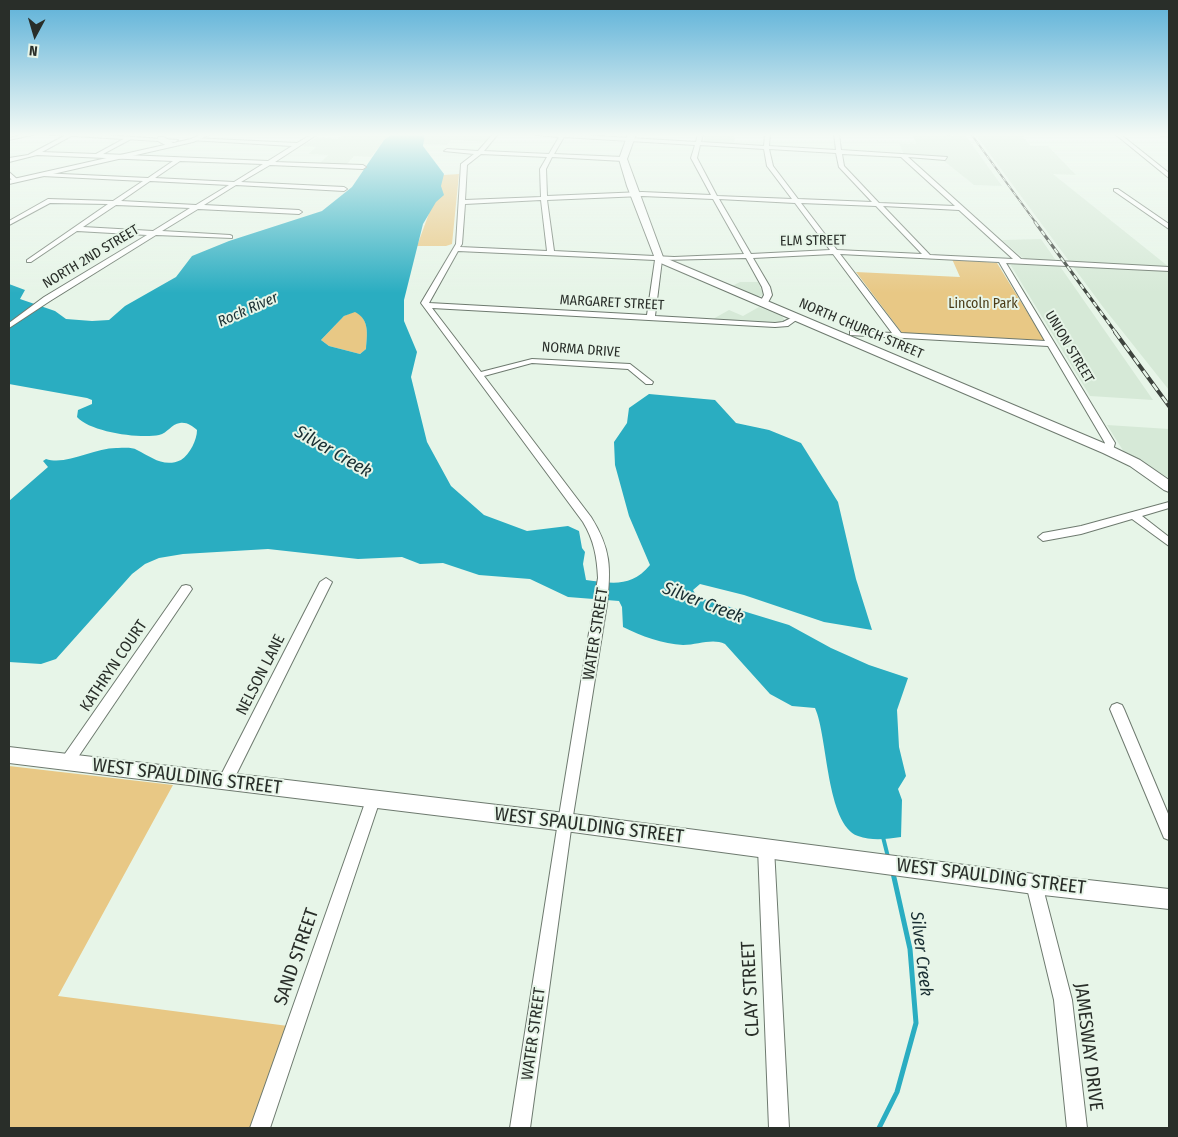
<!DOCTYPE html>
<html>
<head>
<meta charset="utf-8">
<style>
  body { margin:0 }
  #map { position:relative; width:1178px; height:1137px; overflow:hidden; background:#e7f5e8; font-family:"Fira Sans Condensed",sans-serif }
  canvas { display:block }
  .frame { position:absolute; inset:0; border:10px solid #292e29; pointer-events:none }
  .north { position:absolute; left:10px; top:10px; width:50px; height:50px; -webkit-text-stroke:4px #e7f5e8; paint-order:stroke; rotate:186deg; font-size:14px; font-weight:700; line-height:20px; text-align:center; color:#292e29 }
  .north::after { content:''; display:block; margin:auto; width:18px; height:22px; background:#292e29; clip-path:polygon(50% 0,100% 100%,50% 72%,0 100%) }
</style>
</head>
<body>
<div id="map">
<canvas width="1178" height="1137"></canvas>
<div class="frame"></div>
<div class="north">N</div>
</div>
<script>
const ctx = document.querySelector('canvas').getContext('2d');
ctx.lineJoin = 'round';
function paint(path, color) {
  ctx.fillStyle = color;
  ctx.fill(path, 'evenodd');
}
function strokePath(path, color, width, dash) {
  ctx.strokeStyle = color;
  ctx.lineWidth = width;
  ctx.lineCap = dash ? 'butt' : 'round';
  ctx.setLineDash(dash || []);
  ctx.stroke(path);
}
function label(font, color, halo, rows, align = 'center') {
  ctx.font = font + ' "Fira Sans Condensed",sans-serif';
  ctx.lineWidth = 4;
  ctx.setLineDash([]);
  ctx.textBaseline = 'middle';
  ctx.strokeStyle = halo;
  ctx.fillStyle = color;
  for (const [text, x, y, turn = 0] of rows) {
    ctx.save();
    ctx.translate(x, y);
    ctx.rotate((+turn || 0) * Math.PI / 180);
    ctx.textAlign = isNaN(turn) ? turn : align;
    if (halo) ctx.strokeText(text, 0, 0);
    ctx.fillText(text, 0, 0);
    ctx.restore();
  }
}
paint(new Path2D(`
  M343,134H392L384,140L371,157L354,156L345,166L318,165L328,155L308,154L316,147L302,146L318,137L338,139Z
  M425,134H493L486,142L452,140L447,145L423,144Z
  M705,134H735L734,145L703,143Z
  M913,134L966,136L1002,186L974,185L939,157L904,156L899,143L916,144Z
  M975,134H1021L1031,146H1048L1076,175L1053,174L1169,267V390L1103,307Z
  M1041,239L1153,400L1090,396L1010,264L1027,262L1002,240Z
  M740,282H758L764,295L756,297L730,287Z
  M759,307L782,316L785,321L774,323L713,319L729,310L743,316Z
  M1107,425L1169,429V478L1124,452Z`), '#d6e9d7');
paint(new Path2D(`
  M459,174L452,244L446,246H417L443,175Z
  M952,259L997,263L1045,341L902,333L856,272L960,277Z
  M355,311C370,320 367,334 366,349L360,354L329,346L321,340L344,316Z
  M9,766L173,785L58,996L288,1026L253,1128H9Z`), '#e8c885');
paint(new Path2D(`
  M392,134H425L423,146L444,174L441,186L444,195L436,202L423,224L404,300V321L417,352L411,377L427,442L451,486L484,515L527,531L568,526L579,531L582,548L585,552L583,564L586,580C612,583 631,588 650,565L629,516L615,465L614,442L627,423L629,408L649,394L715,400L736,423L769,430L801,443L838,502L856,579L872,630L824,622L744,595L700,584L693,590L697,597L789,625L831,648L869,665L908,678L897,710L899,747L906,776L898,789L902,800L901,837C887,839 872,841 858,836C826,824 828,737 815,708L792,706L770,694L725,644C712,638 698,645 683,645C663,644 641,636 623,627L622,607L619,601L568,597L530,579L479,575L443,563L420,564L402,557L358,559L268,549L183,554L159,558L145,564L132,574L56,659L41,664L9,662V501L48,467L43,461L46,459C67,466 95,447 118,448C124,448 132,447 137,450C151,457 164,468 181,460C190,454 197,440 197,430C192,426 187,422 180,423C171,424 168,433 159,435C140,439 90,432 77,417L78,410L92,404V400L87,398L9,384V284L25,290L20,299L55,311L66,319L92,321L109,320L125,306L176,277L192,256L229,241L322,211L352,187L384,140ZM355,312C370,320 367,334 366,349L360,354L329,346L321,340L344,316Z`), '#2aadc1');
strokePath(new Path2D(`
  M883,837L888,857`), '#2aadc1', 4);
strokePath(new Path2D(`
  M879,1128L897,1092L916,1023L910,949L893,873`), '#2aadc1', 5);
const minor = new Path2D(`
  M26,134H36L9,140V138Z
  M68,134L73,135L42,152L96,154L129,136L131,139L103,154L268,161L292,146L190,140L193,138L297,143L312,134H318L275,162L363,165L366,167L363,169L270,165L241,182L344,187L347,189L344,191L236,185L204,205L299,210L302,212L299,214L198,209L162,231L230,235L232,236V238L156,235L50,301L9,328V323L44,297L147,235L77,231L31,262H27V260L108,204L50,203L11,224L9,225V221L48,199L113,201L143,181L42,176L40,173L148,178L173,161L37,155L9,162V158L28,155ZM180,161L263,164L234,182L155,178ZM150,181L229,185L196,205L121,201ZM116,205L190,208L153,231L83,227Z
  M493,134H498L484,151L549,154L559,137L529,134H565L696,142L698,134H703L701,142L764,146L765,134H770L769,146L836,150L834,134H839L841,150L947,157L945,160L908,157L1021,259L1169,267V271L1006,263L1115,443L1113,450L1108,453L1103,450L1105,443L1048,346L850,335V331H853L892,333L833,254L753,258L770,287L772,295L766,306H763L759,304L764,295L762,287L746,258L662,260L655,316L775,323L783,322L795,316L799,318L788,326L775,327L432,308L481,372L532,359L630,364L653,382L652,384H646L628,369L532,363L484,376L591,517C611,549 611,568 607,604L572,822L530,1128H510L558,822L598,578C597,557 594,540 583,522L421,303L456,244L461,164L474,154L444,151L447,149L478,151ZM564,137L695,145L691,158L711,195L642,192L547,196L546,169L552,157L623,161L626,159L623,157L554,154ZM700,145L764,149L767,166L792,199L717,196L697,158ZM769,149L836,153L839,167L872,202L798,199L773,166ZM481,154L547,157L540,169L541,197L465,200L467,165ZM842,154L901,157L955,206L879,203L844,166ZM642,196L713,199L744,254L674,257L554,251L547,200ZM719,199L795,203L830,250L751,254ZM541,200L547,251L460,247L462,244L465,204ZM801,203L876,206L922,254L837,250ZM883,206L959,210L1013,259L930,255ZM458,251L655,260L647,315L429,303ZM840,254L999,262L1045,341L901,333Z
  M1115,134H1120L1169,173V178Z
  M9,172L17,179V181H13L9,177Z
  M1114,189H1118L1169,224V229L1114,191Z
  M1169,502V508L1142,516L1169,537V546L1132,519L1081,534L1043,541L1038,537L1043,533L1081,526Z
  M326,578L332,582L230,787L225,789L220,787L218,782L220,777L320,582Z
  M186,585L190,586L192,589L190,592L72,766L67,768L62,766L60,762L62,758L182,586Z
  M1117,703L1122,705L1124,709L1169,816V840L1164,838L1110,709L1112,705Z
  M373,793L378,795L380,800L270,1128H250L366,800L368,795Z
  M766,841L771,843L774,848L789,1128H769L758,848L761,843Z
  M1034,876L1040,878L1042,884L1072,1000L1087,1128H1067L1054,1000L1026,884L1028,878Z`);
const tertiary = new Path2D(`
  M40,134H87L178,140L175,142Z
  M202,134H211L193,142L9,184V180L191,139Z
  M9,747L565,813L1034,874L1169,889V909L1034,894L565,831L9,763Z`);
const secondary = new Path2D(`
  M628,134H636L627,159L663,257L1113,447L1140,460L1169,480V492L1164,490L1130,466L1103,453L656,261L627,186L619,159Z
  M158,137H164L176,145L169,147L158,141Z`);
const primary = new Path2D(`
  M1160,134H1169V137L1161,136Z`);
strokePath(minor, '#6e7a6f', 2);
strokePath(tertiary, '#6e7a6f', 2);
strokePath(secondary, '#6e7a6f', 2);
strokePath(primary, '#6e7a6f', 1);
paint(minor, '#fff');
paint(tertiary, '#fff');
paint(secondary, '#fff');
paint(primary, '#fff');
const railFar2 = new Path2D(`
  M971,134L1036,223`);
const railFar1 = new Path2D(`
  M1035,222L1116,333`);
const rail = new Path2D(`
  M1115,332L1169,406`);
strokePath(railFar2, '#3e443e', 2);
strokePath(railFar1, '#3e443e', 3);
strokePath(rail, '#3e443e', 4);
strokePath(railFar2, '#e7f5e8', 1, [4.5]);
strokePath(railFar1, '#e7f5e8', 2, [5.5]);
strokePath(rail, '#e7f5e8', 2.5, [8]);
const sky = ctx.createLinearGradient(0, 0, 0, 293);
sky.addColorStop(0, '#5cb1d8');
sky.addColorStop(0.46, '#f4faf5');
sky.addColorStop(1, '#f4faf500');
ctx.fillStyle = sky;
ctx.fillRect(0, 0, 1178, 293);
label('14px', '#292e29', '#e7f5e8', [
  ["ELM STREET",813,241,-1],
  ["NORTH 2ND STREET",91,257,-31],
  ["MARGARET STREET",612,303,3],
  ["NORTH CHURCH STREET",861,329,23],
  ["UNION STREET",1069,347,59],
  ["NORMA DRIVE",581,350,4]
]);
label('14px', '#4b3c18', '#e7f5e8', [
  ["Lincoln Park",983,304]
]);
label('italic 15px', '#192e32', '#e7f5e8', [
  ["Rock River",248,310,-24]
]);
label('16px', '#292e29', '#e7f5e8', [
  ["WATER STREET",596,634,-81],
  ["KATHRYN COURT",114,666,-56],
  ["NELSON LANE",261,675,-63],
  ["WATER STREET",534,1034,-82]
]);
label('italic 18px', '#192e32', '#e7f5e8', [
  ["Silver Creek",333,452,30],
  ["Silver Creek",703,603,21],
  ["Silver Creek",921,954,83]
]);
label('19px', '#292e29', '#e7f5e8', [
  ["WEST SPAULDING STREET",187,777,7],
  ["WEST SPAULDING STREET",589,826,7],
  ["WEST SPAULDING STREET",991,877,7],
  ["SAND STREET",297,957,-71],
  ["CLAY STREET",751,989,-93],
  ["JAMESWAY DRIVE",1088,1047,83]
]);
</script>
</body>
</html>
